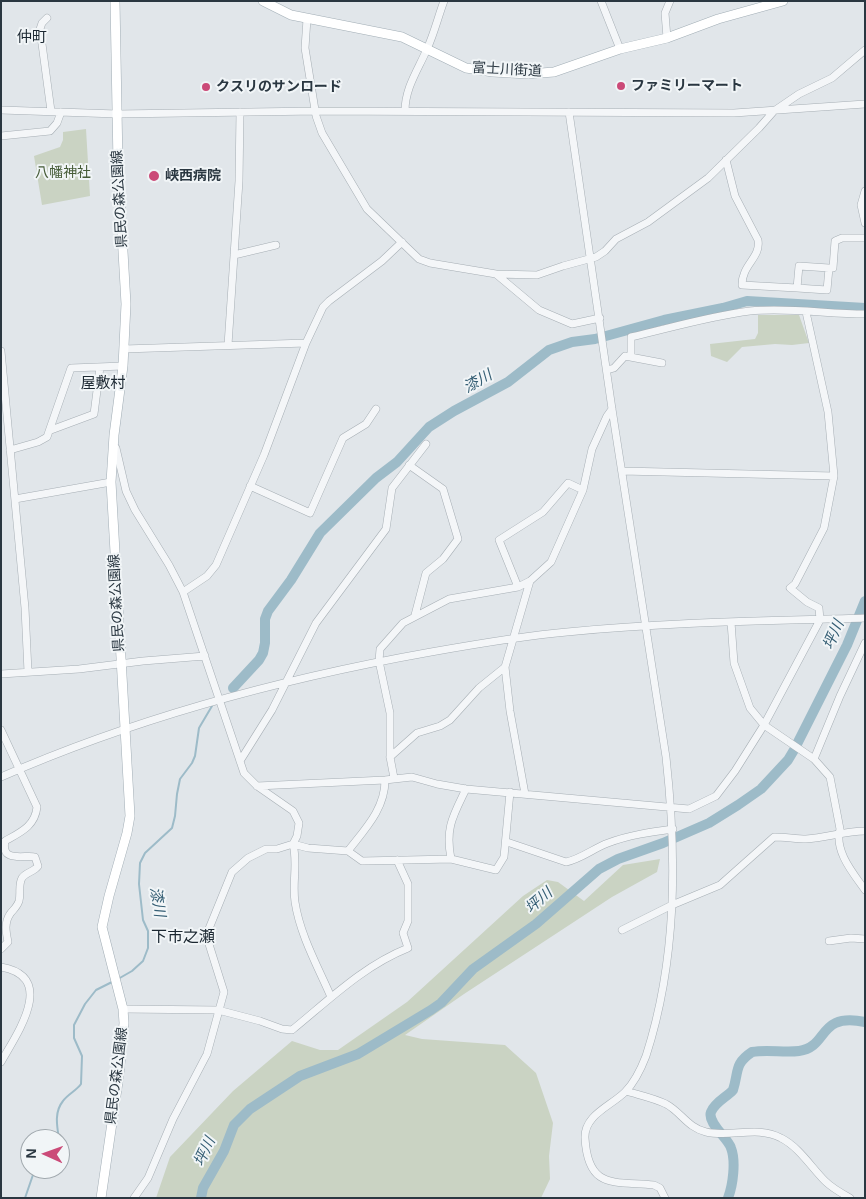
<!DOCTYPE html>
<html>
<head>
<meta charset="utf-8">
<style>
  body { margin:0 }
  #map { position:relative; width:866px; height:1199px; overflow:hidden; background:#e1e6ea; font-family:Arial,sans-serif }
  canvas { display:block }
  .frame { position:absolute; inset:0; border:2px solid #2a3741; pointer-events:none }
  .north { position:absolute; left:20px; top:1129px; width:50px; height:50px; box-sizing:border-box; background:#f1f5f7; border:1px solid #a1a9ae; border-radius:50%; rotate:272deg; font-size:14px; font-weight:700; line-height:20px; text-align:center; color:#2a3741 }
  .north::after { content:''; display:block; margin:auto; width:18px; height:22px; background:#cb4a78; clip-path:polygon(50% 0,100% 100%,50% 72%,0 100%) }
</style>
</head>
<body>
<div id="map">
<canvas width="866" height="1199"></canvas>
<div class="frame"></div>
<div class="north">N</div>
</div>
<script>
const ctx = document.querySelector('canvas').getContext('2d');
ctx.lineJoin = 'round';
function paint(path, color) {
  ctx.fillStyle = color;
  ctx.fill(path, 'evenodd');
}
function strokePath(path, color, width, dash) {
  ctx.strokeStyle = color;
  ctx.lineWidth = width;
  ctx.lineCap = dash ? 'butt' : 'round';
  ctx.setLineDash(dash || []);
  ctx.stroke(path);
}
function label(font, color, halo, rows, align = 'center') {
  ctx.font = font + ' Arial,"Noto Sans JP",sans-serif';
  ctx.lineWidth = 4;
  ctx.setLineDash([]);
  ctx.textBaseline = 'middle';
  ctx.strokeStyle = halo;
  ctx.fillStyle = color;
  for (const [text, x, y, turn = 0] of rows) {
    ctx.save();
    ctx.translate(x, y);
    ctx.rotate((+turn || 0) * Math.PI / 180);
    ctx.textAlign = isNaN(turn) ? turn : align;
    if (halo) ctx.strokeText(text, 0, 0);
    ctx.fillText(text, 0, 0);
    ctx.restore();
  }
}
paint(new Path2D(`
  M86,129L90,196L42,205L34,156L60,147L63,140V132Z
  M758,315H799L809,343L792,345L775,344L742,347L727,362L711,356L710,344L755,339L758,333Z
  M660,859L657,872L612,897L464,994L405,1035L422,1039L505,1045L536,1073L553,1123L549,1156L550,1179L541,1198H156L170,1157L233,1091L292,1041L320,1050H338L407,1002L523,896L547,880L558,882L584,901L623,865Z`), '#cad3c3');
strokePath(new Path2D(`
  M118,979L132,971L143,961L148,948V931L143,920L139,884L140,863L145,853L172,828L175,816L177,794L180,779L192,763L195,756L199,728L212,706
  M59,1139C57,1126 54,1112 63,1101C68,1094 76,1091 81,1084L82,1056L74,1038V1025L85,1004L96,990L112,982
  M60,1146V1150
  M25,1198L35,1169`), '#9dbbc8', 2);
strokePath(new Path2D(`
  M233,688L259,660L263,653L265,643V619L268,611L291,580L320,533L376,478L397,462L429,427L454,411L508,382L549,350L572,342L595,339L664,320L723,308L747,301L865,308
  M201,1198L203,1188L224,1151L234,1125L250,1109L300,1076L358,1054L431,1010L441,1003L473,969L536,924L599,869L618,859L663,843L709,823L738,805L761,789L788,760L794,750L847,645L865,601
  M728,1198C733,1185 736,1161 731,1148C728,1138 707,1123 711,1112C715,1102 727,1097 733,1090C739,1071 734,1064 752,1052C768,1049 783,1053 799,1051C829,1047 817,1012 865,1022`), '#9dbbc8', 10);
const minor = new Path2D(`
  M601,1L620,49
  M47,18L42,23L40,29L51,111
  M307,19L305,48L316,116L322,133L367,209L419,259L430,263L496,274L539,310L572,324L600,318
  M667,38L665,13L670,1
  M1,110L117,114L317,111L734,113L865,104
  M405,111C405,88 418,70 427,49C434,34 438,17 444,1
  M569,112L612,409L666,757C677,857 677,960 646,1056C641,1069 635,1082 625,1092C611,1106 584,1115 585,1138C588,1190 614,1181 654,1185L660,1188L665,1198
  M1,136L50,131L57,123L61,112
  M726,160L735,196L758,240C761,258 742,264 742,285L797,288L799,266L829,268
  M865,191L861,205L865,223
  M234,255L276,245
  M496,274L537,275L563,266L596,257L605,251L616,239L648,222L708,178L759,128L774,111L799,94L832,78L865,50
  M797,288L827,290L829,268H833L835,241L842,238H865
  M228,345L239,181L240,112
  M124,349L306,343
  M1,351L25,608L28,672
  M631,356V337C670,328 710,316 750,311C788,307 827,314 865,314
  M607,370L614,368L625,356L662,363
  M51,430L94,414L100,367
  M116,448L126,491L135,510L169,565L183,592L244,773L257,786L293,811L299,823L297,836L293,844L277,849H266L248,858L232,872L208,931V941L224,992L207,1054L173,1119L148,1178L134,1198
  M10,450L38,442L47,437L71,368L123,366
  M409,465L443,489L458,539L443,559L426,573L415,615
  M622,471L834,476
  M250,486L310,513L343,438L366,424L376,409
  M15,499L111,482
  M518,587L499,540L543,512L568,483L583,490
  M183,592L207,576L216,565L264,455L306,343L323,307L329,301L382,261L402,242
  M731,622L734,663L750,708L764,725L814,759L830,777L840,829C834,851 853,873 865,890
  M1,674L79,669L143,661L205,656
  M1,730L37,807C35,826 21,832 5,841C0,864 27,854 35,857L38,866C34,872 26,872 22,878C18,885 21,894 19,901C17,907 13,910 10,914C4,923 6,932 8,942L1,949
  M390,757L417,733L440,726L450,720L479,688L505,667
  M814,759L840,696L865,643
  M240,761L272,710L316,623L386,529L392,488L426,444
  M1,777C138,717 285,678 431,652C476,644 522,636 567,632C666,622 766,621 865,618
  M394,778L390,757V713L379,661L380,649L403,623L449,599L518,587L530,581
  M257,786L385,780L412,777L437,784L466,789L689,809L716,796L735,771L764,725L820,620L819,608L807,602L790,588L795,584L824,528L834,476L828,412L806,312
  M525,794L510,711L505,667L530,581L551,562L583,490L592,449L607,416L612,409
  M507,842L566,862C581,859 594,848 608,843C629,835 651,832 673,829
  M348,851C365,829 385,809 385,780
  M451,859C445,828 453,816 466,789
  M622,930L672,905L720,885L774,837C785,837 796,839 806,839C826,838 845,831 865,831
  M829,941L851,938L865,939
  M1,967C58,977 16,1035 1,1062
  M331,997C318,967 300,935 295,902C292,883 298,863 293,844L308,848L348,851L362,861L451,859L496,870L504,857L510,792
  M123,1009L218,1010L260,1021L282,1029L292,1030C329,1000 363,966 408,948L403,933L408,921V884L397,860
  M626,1091C639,1095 654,1098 666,1104C681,1112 688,1128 706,1132C731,1138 757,1125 781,1138C799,1147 811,1167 825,1181C832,1188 841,1193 850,1198`);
const major = new Path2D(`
  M263,1L291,15L402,37L466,68L493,72L528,74L554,72L620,49L667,38L718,19L783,1
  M101,1198L119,1075L124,1023L123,1009L102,927L109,896L127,833L130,816L111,482L114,435L123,366L126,304L118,164L115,1`);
strokePath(minor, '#a6aeb4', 8);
strokePath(major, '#a1adb5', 10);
strokePath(minor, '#f4f6f8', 7);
strokePath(major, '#fff', 9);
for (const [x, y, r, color] of [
  [621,86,5,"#cb4a78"],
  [206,87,5,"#cb4a78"],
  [154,176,6,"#cb4a78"]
]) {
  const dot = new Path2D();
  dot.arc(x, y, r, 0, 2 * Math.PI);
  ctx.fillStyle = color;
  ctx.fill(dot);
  strokePath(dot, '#f1f5f7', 2);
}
label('14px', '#2a3741', '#f1f5f7', [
  ["富士川街道",507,70,3],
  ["県民の森公園線",120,199,-93],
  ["県民の森公園線",117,603,-93],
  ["県民の森公園線",117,1076,-83]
]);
label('bold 14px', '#2a3741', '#f1f5f7', [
  ["ファミリーマート",631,86],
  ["クスリのサンロード",216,87],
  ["峡西病院",165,176]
], 'left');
label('14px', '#465c38', '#f1f5f7', [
  ["八幡神社",63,173]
]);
label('15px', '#1c2832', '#f1f5f7', [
  ["仲町",32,38],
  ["屋敷村",103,384]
]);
label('italic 15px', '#355e74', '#f1f5f7', [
  ["漆川",478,382,-30],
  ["坪川",834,635,-66],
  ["坪川",539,901,-41],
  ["漆川",157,902,81],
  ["坪川",205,1152,-65]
]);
label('16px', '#1c2832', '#f1f5f7', [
  ["下市之瀬",183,938]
]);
</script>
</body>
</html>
